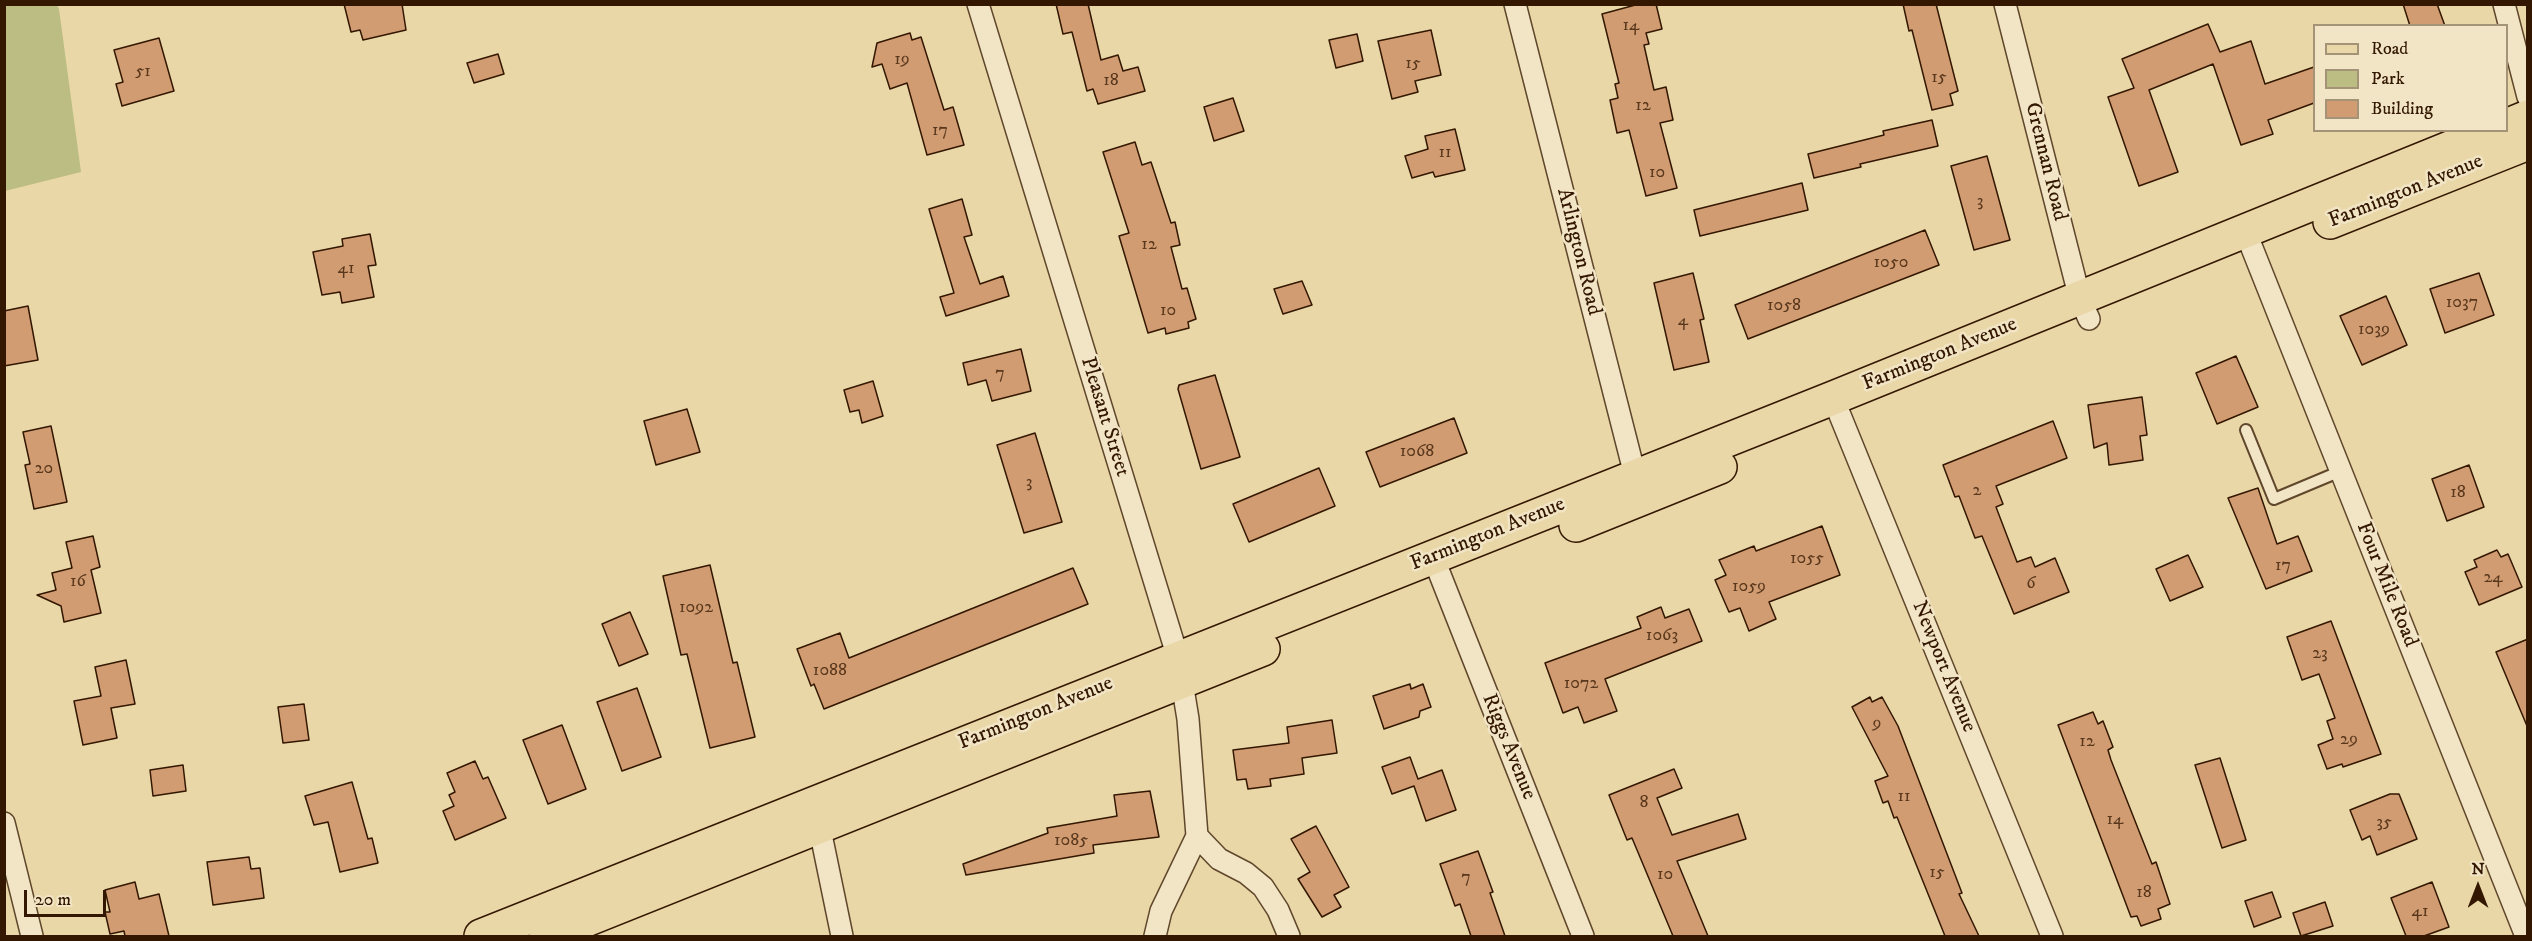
<!DOCTYPE html>
<html>
<head>
<meta charset="utf-8">
<style>
  body { margin:0 }
  #map { position:relative; width:2532px; height:941px; overflow:hidden; background:#e9d7a8; font-family:"IM FELL DW Pica",serif }
  canvas { display:block }
  .frame { position:absolute; inset:0; border:6px solid #331701; pointer-events:none }
  .legend { position:absolute; left:2313px; top:24px; width:195px; height:108px; box-sizing:border-box; background:#f1e5c6; border:2px solid #a59377; margin:0; padding:8px 10px; list-style:none; font-size:18px; color:#331701 }
  .legend li { display:flex; align-items:center; gap:12px; height:30px }
  .legend b { width:30px; border:2px solid #a59377 }
  .north { position:absolute; left:2448px; top:857px; width:60px; height:60px; -webkit-text-stroke:4px #f1e5c6; paint-order:stroke; rotate:0deg; font-size:16px; font-weight:700; line-height:24px; text-align:center; color:#331701 }
  .north::after { content:''; display:block; margin:auto; width:21px; height:27px; background:#331701; clip-path:polygon(50% 0,100% 100%,50% 72%,0 100%) }
  .scale { position:absolute; left:24px; top:890px; width:82px; height:27px; box-sizing:border-box; border:3px solid #331701; border-top:0; padding-left:8px; font-size:18px; line-height:21px; white-space:nowrap; color:#331701; -webkit-text-stroke:4px #f1e5c6; paint-order:stroke }
</style>
</head>
<body>
<div id="map">
<canvas width="2532" height="941"></canvas>
<div class="frame"></div>
<ul class="legend">
<li><b style="height:8px;background:#e9d7a8"></b>Road</li>
<li><b style="height:16px;background:#bcbd83"></b>Park</li>
<li><b style="height:16px;background:#d19c71"></b>Building</li>
</ul>
<div class="north">N</div>
<div class="scale">20 m</div>
</div>
<script>
const ctx = document.querySelector('canvas').getContext('2d');
ctx.lineJoin = 'round';
function paint(path, color) {
  ctx.fillStyle = color;
  ctx.fill(path, 'evenodd');
}
function strokePath(path, color, width, dash) {
  ctx.strokeStyle = color;
  ctx.lineWidth = width;
  ctx.lineCap = dash ? 'butt' : 'round';
  ctx.setLineDash(dash || []);
  ctx.stroke(path);
}
function label(font, color, halo, rows, align = 'center') {
  ctx.font = font + ' "IM FELL DW Pica",serif';
  ctx.lineWidth = 5;
  ctx.setLineDash([]);
  ctx.textBaseline = 'middle';
  ctx.strokeStyle = halo;
  ctx.fillStyle = color;
  for (const [text, x, y, turn = 0] of rows) {
    ctx.save();
    ctx.translate(x, y);
    ctx.rotate((+turn || 0) * Math.PI / 180);
    ctx.textAlign = isNaN(turn) ? turn : align;
    if (halo) ctx.strokeText(text, 0, 0);
    ctx.fillText(text, 0, 0);
    ctx.restore();
  }
}
paint(new Path2D(`
  M5,4L57,5L59,9L81,172L5,191Z`), '#bcbd83');
const building = new Path2D(`
  M344,4H402L406,30L363,40L360,30L351,32Z
  M1056,4H1088L1101,60L1118,55L1123,71L1138,67L1145,91L1098,104L1093,89L1087,91L1072,32L1063,34Z
  M1639,4H1656L1662,29L1646,33L1649,44L1644,45L1654,90L1666,87L1673,120L1660,123L1677,188L1646,196L1629,130L1617,133L1610,100L1618,98L1615,84L1619,83L1602,14Z
  M1903,4H1936L1958,91L1950,94L1953,105L1932,110L1912,30L1909,31Z
  M2403,4H2437L2445,26H2410Z
  M2208,24L2220,52L2251,41L2265,84L2314,67V103L2268,120L2273,134L2241,145L2213,64L2149,90L2178,172L2139,186L2108,97L2134,88L2122,59Z
  M1431,30L1441,75L1415,81L1418,92L1392,99L1378,41Z
  M910,33L912,40L921,37L944,110L953,107L964,145L927,155L907,83L890,89L882,64L872,67L877,43Z
  M1357,34L1363,61L1336,68L1329,40Z
  M159,38L174,91L122,106L116,84L123,82L114,50Z
  M498,54L504,74L474,83L467,63Z
  M1233,98L1244,131L1214,141L1204,107Z
  M1932,120L1938,146L1860,164L1861,167L1814,178L1808,154L1884,135L1883,131Z
  M1455,129L1465,170L1435,177L1433,172L1412,178L1405,156L1428,149L1425,136Z
  M1135,142L1142,165L1151,162L1171,223L1175,222L1180,245L1171,247L1182,289L1187,288L1196,319L1188,322L1189,328L1166,334L1165,328L1148,333L1119,236L1129,233L1103,152Z
  M1987,156L2010,240L1974,250L1951,166Z
  M1802,183L1808,210L1700,236L1694,210Z
  M962,199L972,235L964,237L980,284L1003,276L1009,296L946,316L940,297L954,293L929,209Z
  M1925,230L1939,265L1748,339L1735,305Z
  M370,234L376,265L368,266L374,297L342,303L340,292L322,295L313,252L343,246L342,239Z
  M1693,273L1704,319L1700,320L1709,362L1674,370L1654,283Z
  M2479,273L2494,315L2445,333L2430,289Z
  M1302,281L1312,305L1283,314L1274,289Z
  M2386,296L2407,345L2362,365L2340,316Z
  M28,306L38,360L4,366V311Z
  M1021,349L1031,391L992,401L986,380L968,385L963,363Z
  M2236,356L2258,407L2217,424L2196,373Z
  M1215,375L1240,457L1201,469L1178,389L1179,385Z
  M873,381L883,416L862,423L859,410L850,412L844,390Z
  M2142,397L2147,435L2140,436L2143,460L2109,465L2107,443L2094,448L2088,405Z
  M687,409L700,452L656,465L644,421Z
  M1454,418L1467,453L1380,487L1366,452Z
  M2053,421L2067,458L1996,486L2003,504L1996,507L2017,562L2031,557L2035,567L2055,558L2069,592L2014,614L1982,536L1975,538L1959,496L1955,497L1943,465Z
  M51,426L67,502L34,509L25,465L30,464L23,432Z
  M1035,433L1062,522L1024,533L997,445Z
  M2469,465L2484,507L2447,521L2432,479Z
  M1319,468L1335,506L1249,542L1233,504Z
  M2258,488L2277,544L2298,536L2312,571L2266,589L2228,498Z
  M1822,526L1840,575L1769,602L1776,619L1749,631L1740,608L1729,612L1715,580L1726,575L1719,560L1754,546L1756,551Z
  M93,536L100,567L91,570L101,613L64,622L61,606L37,595L56,590L52,573L72,568L66,542Z
  M2497,550L2501,557L2508,554L2522,587L2479,605L2465,572L2477,567L2474,560Z
  M2188,555L2203,587L2170,601L2156,569Z
  M710,565L733,663L737,662L755,737L710,748L687,654L681,655L663,576Z
  M1073,568L1088,604L824,709L814,684L811,686L797,649L840,633L849,658Z
  M1661,607L1665,618L1689,609L1702,641L1605,679L1617,711L1584,723L1578,707L1563,713L1545,663L1641,628L1637,617Z
  M630,612L648,654L619,666L602,624Z
  M2331,621L2381,754L2343,767L2342,764L2327,769L2318,745L2333,739L2327,721L2335,718L2319,674L2302,680L2287,637Z
  M2528,639V726H2527L2496,652Z
  M126,660L135,704L111,708L117,738L83,745L74,701L101,696L95,667Z
  M1410,684L1411,689L1423,684L1431,707L1420,711L1419,717L1384,729L1373,696Z
  M637,688L661,757L622,771L597,702Z
  M1870,697L1872,702L1882,697L1898,726L1962,893L1959,894L1979,936H1945L1897,817L1894,818L1888,801L1883,803L1875,781L1888,776L1852,707Z
  M304,704L309,740L283,743L278,707Z
  M2093,712L2098,724L2103,721L2113,747L2108,750L2111,760L2152,864L2156,862L2170,904L2158,909L2161,919L2141,926L2137,916L2131,917L2058,725Z
  M1332,720L1337,753L1302,758L1304,774L1270,779L1271,786L1248,789L1246,779L1237,780L1233,750L1289,743L1287,727Z
  M562,725L586,789L548,804L523,740Z
  M1410,757L1418,779L1442,770L1456,810L1426,821L1414,786L1392,794L1382,767Z
  M2220,758L2246,840L2222,848L2195,765Z
  M475,761L483,779L488,777L506,818L455,840L443,811L454,806L449,795L455,792L447,773Z
  M183,765L186,791L153,796L150,770Z
  M1674,769L1682,788L1657,798L1672,835L1738,814L1746,839L1677,861L1708,936H1673L1632,838L1627,840L1609,795Z
  M352,782L368,839L372,838L378,863L340,872L328,822L314,825L305,796Z
  M1150,791L1159,837L1093,845L1094,853L966,875L963,864L1048,833L1047,828L1117,816L1114,795Z
  M2390,794H2399L2417,839L2377,855L2370,836L2362,840L2350,810Z
  M1316,826L1349,887L1334,895L1341,907L1322,917L1298,879L1310,872L1291,839Z
  M1478,851L1493,892L1490,893L1505,936H1471L1460,904L1455,906L1440,864Z
  M249,857L251,869L260,868L264,898L213,905L207,862Z
  M135,882L139,899L159,894L169,936H125L124,931L110,934L105,912H110L105,890Z
  M2432,882L2449,927L2424,936H2406L2391,898Z
  M2272,892L2281,917L2254,927L2245,901Z
  M2325,902L2333,926L2301,936L2293,913Z`);
paint(building, '#d19c71');
strokePath(building, '#331701', 1.5);
const lane = new Path2D(`
  M2246,430L2274,499L2341,471`);
const street = new Path2D(`
  M978,4L1178,658L1188,719L1197,836L1219,859L1246,873L1263,887L1278,910L1289,936
  M1515,4L1638,487
  M2005,4L2080,299L2089,319
  M2504,4L2528,97
  M2246,233L2526,936
  M1833,398L2052,936
  M1433,557L1583,936
  M817,815L842,936
  M4,823L32,936
  M1155,936L1161,911L1197,836`);
const primary = new Path2D(`
  M2506,126L2528,117
  M2330,222L2528,143
  M1576,525L1720,467
  M481,936L1833,398L2494,130
  M546,936L1263,649`);
strokePath(lane, '#60472b', 14);
strokePath(street, '#60472b', 24);
strokePath(primary, '#331701', 36);
strokePath(lane, '#f1e5c6', 10);
strokePath(street, '#f1e5c6', 21);
strokePath(primary, '#e9d7a8', 33);
label('18px', '#5a381d', null, [
  ["14",1631,26],
  ["19",902,60],
  ["15",1413,64],
  ["51",143,72],
  ["15",1939,78],
  ["18",1111,81],
  ["12",1643,106],
  ["17",940,131],
  ["11",1445,153],
  ["10",1657,173],
  ["3",1980,202],
  ["12",1149,245],
  ["1050",1891,263],
  ["41",346,269],
  ["1037",2462,303],
  ["1058",1784,306],
  ["10",1168,311],
  ["4",1683,321],
  ["1039",2374,330],
  ["7",1000,374],
  ["1068",1417,452],
  ["20",44,469],
  ["3",1029,483],
  ["2",1977,491],
  ["18",2458,493],
  ["1055",1807,559],
  ["17",2283,566],
  ["24",2493,578],
  ["16",78,582],
  ["6",2031,584],
  ["1059",1749,587],
  ["1092",696,608],
  ["1063",1662,636],
  ["23",2320,654],
  ["1088",830,671],
  ["1072",1581,684],
  ["9",1877,724],
  ["29",2349,740],
  ["12",2087,742],
  ["11",1904,797],
  ["8",1644,803],
  ["14",2115,820],
  ["35",2384,823],
  ["1085",1071,841],
  ["15",1937,873],
  ["10",1665,875],
  ["7",1466,878],
  ["18",2144,893],
  ["41",2420,912]
]);
label('21px', '#331701', '#f1e5c6', [
  ["Grennan Road",2045,162,76],
  ["Farmington Avenue",2406,192,-22],
  ["Arlington Road",1578,252,76],
  ["Farmington Avenue",1940,355,-22],
  ["Pleasant Street",1104,417,73],
  ["Farmington Avenue",1488,535,-22],
  ["Four Mile Road",2386,585,68],
  ["Newport Avenue",1943,667,68],
  ["Farmington Avenue",1036,714,-22],
  ["Riggs Avenue",1508,747,68]
]);
</script>
</body>
</html>
